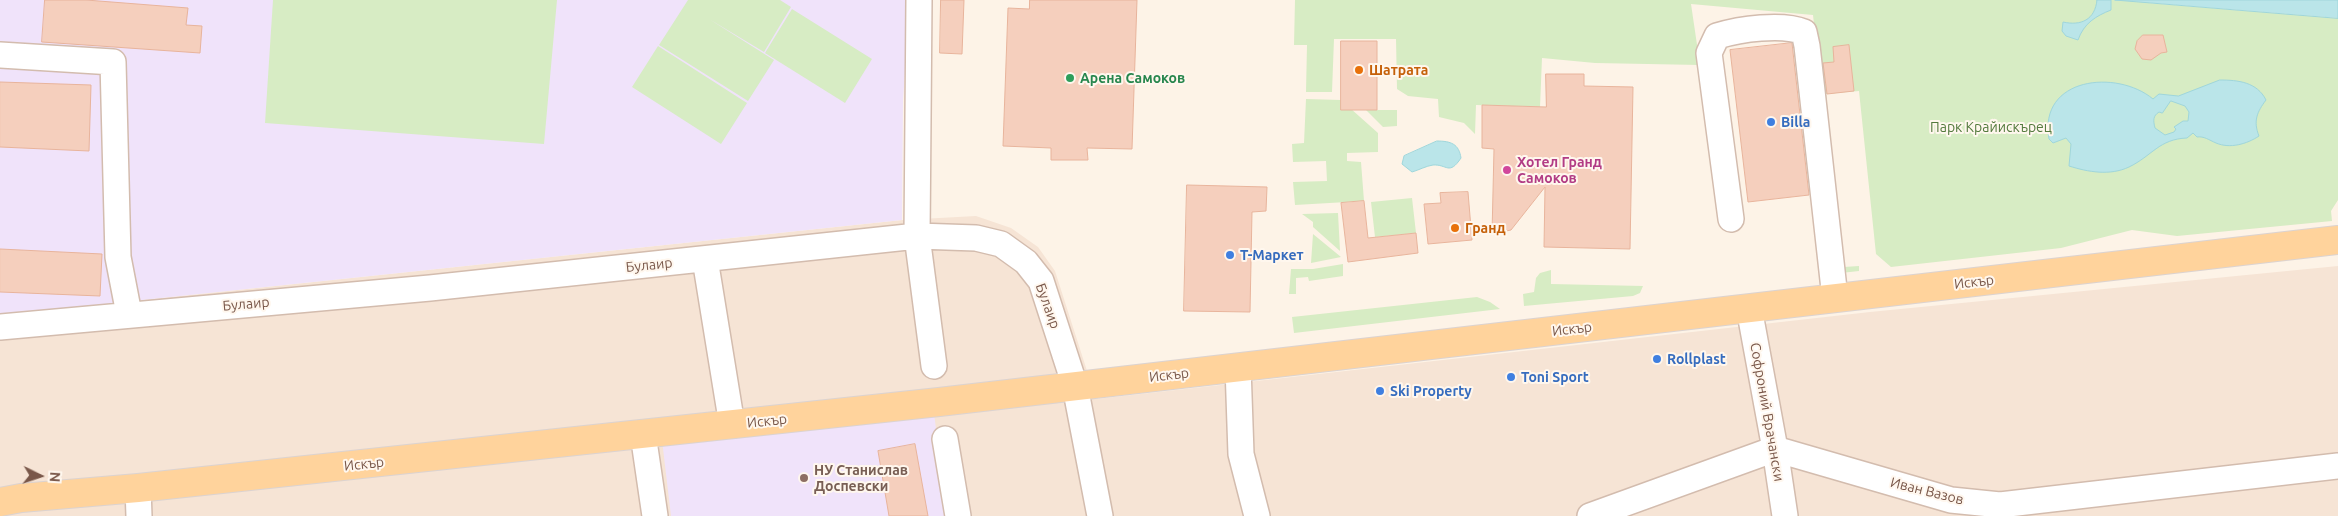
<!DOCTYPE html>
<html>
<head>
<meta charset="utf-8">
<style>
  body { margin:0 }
  #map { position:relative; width:2338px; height:516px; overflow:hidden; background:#fdf3e7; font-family:Ubuntu,sans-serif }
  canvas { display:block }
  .north { position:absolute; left:15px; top:451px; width:50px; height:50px; -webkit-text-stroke:4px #fff7ee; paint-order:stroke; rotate:94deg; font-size:14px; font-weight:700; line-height:20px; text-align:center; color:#795749 }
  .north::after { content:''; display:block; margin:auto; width:18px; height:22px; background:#795749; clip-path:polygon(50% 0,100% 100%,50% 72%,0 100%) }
</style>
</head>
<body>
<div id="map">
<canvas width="2338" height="516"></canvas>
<div class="north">N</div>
</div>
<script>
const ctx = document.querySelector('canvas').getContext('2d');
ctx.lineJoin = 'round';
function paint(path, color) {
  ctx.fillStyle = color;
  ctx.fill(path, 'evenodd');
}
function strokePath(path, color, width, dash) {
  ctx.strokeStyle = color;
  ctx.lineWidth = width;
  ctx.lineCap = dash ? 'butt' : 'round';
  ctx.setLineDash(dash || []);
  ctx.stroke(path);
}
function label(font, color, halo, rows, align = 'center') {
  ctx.font = font + ' Ubuntu,sans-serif';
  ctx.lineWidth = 4;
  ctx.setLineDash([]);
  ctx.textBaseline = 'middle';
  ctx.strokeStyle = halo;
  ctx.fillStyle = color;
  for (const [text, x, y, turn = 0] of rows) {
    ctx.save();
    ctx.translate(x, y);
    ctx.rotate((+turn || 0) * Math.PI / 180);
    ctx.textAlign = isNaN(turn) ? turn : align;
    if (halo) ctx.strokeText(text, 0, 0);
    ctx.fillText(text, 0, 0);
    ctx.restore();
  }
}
paint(new Path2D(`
  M976,216L1011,228L1038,247L1055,271L1096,399L1870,312L2338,266V516H0V315L902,220Z`), '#f6e4d5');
paint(new Path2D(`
  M0,0H910L903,100L902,220L0,315Z
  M934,413L947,516H671L662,440Z`), '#f0e3fa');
paint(new Path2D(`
  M273,0H557L544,144L265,123Z
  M688,0H780L791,7L764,52L709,19L774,60L748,101L659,45Z
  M1295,0H2148L2149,3L2338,18V200L2331,211L2332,221L2177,236L2132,230L2061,248L1891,267L1876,254L1859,91L1826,94L1844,267L1859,266V271L1841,273L1813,15L1691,4L1700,65L1595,63L1542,58L1540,107L1476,105L1475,134L1464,123L1439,117L1438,99L1408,96L1397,89L1396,39H1334L1332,92H1306L1307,45H1294Z
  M792,9L872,59L845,103L765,53Z
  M658,46L747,103L721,144L632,87Z
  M1306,99L1341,100L1378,133V152L1347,153V161L1361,162L1364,201L1295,205L1293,182L1327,181L1326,161L1293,162L1292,144L1304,143Z
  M1366,110H1397V126L1383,127Z
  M1412,198L1416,233L1375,237L1371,202Z
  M1338,213L1340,251L1313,227V222L1302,214Z
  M1313,234L1341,257L1311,263Z
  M1343,264V276L1309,281L1308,277L1296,278V294H1289L1291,269H1313Z
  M1551,270V284L1643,286L1640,293L1633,296L1524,306L1523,294L1534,292L1536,278L1540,273Z
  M1477,297L1490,302L1500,309L1294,333L1292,317Z`), '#d7ecc4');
const water = new Path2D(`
  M2097,0H2111V10C2096,16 2084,23 2078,40L2066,36L2062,31L2063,22C2081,26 2095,20 2097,0Z
  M2115,0H2338V18Z
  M2220,80C2238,80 2257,82 2266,100C2257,112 2253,121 2259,136C2247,144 2230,149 2216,143C2209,140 2204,136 2197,137L2193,133L2187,138C2159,139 2152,156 2129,167C2110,176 2088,172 2069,166L2071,144L2066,138L2053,143L2049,139C2038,77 2117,69 2153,99L2159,94L2178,96ZM2171,101L2185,106L2189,112L2188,121H2183L2174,127L2176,129L2174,132L2165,135L2155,128C2153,120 2153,116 2159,112L2162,113Z
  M1437,141C1451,141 1459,144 1461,158C1449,176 1447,164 1433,165C1426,166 1419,170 1412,172L1402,164L1404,156Z`);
paint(water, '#bae5e9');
strokePath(water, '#9fd6db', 1);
const building = new Path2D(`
  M45,0H86L188,8L186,25L202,26L200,53L42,42Z
  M941,0H964L962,54L940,53Z
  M1030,0H1137L1132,149L1087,148L1088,160H1051V148L1003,146L1008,8L1029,9Z
  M2143,35H2163L2167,52L2161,53L2151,60L2142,59L2135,49L2137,41Z
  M1341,41H1377V110H1341Z
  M1792,43L1809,195L1748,202L1730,50Z
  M1849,45L1854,91L1827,94L1823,63L1834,62L1833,47Z
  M1546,74H1584V86L1633,87L1630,249L1544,247L1545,187L1511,230L1492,234L1494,149L1482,148V105L1546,107Z
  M0,82L91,85L89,151L0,147Z
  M1187,185L1267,187L1266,211L1252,212L1250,312L1184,311Z
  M1468,192L1472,240L1428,244L1424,204L1441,203L1440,193Z
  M1364,201L1368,238L1416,233L1418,253L1348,262L1341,203Z
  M0,249L102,254L100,296L0,292Z
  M915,444L928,516H889L878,451Z`);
paint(building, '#f5cfbd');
strokePath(building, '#e8b49c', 1);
const minor = new Path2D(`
  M919,0L917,236L934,366
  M0,55L113,62L118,257L129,314
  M1731,219L1709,53L1717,36C1740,29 1782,23 1804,32L1807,46L1835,298
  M705,259L732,425
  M1749,308L1775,449L1785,516
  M0,327L430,288L917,236L976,238L1001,244L1026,262L1041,281L1075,386L1100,516
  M1238,367L1241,454L1257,516
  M643,434L655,516
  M945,439L958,516
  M138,488L139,516
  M1590,516L1775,449L1951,500L2000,505L2338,466`);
const major = new Path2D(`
  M0,502L21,498L138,488L939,402L2338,240`);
strokePath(minor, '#d3bcae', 28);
strokePath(major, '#dcd3d0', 30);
strokePath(minor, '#fff', 25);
strokePath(major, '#ffd39c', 28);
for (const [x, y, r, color] of [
  [1359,70,5,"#e8710a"],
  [1070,78,5,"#2e9e5b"],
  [1771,122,5,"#3f7fe0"],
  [1507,170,5,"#d1479c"],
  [1455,228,5,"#e8710a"],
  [1230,255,5,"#3f7fe0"],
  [1657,359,5,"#3f7fe0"],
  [1511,377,5,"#3f7fe0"],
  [1380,391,5,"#3f7fe0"],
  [804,478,5,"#8d6e63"]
]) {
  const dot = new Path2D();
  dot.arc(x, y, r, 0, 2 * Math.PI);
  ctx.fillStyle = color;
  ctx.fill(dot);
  strokePath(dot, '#fff7ee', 2);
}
label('bold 14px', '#c56008', '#fff7ee', [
  ["Шатрата",1369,70],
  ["Гранд",1465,228]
], 'left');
label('bold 14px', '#27864d', '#fff7ee', [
  ["Арена Самоков",1080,78]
], 'left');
label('bold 14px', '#366cbe', '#fff7ee', [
  ["Billa",1781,122],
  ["Т-Маркет",1240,255],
  ["Rollplast",1667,359],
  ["Toni Sport",1521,377],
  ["Ski Property",1390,391]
], 'left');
label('14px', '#537a3d', '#fff7ee', [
  ["Парк Крайискърец",1991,127]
]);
label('bold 14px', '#b23c85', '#fff7ee', [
  ["Хотел Гранд",1517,162],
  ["Самоков",1517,178]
], 'left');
label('14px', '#795749', '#fff7ee', [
  ["Булаир",649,265,-6],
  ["Искър",1974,282,-7],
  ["Булаир",246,304,-5],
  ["Булаир",1048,306,70],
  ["Искър",1572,329,-7],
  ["Искър",1169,375,-7],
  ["Софроний Врачански",1767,412,80],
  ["Искър",767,421,-6],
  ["Искър",364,464,-6],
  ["Иван Вазов",1927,491,14]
]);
label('bold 14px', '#785e54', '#fff7ee', [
  ["НУ Станислав",814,470],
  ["Доспевски",814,486]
], 'left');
</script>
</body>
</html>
